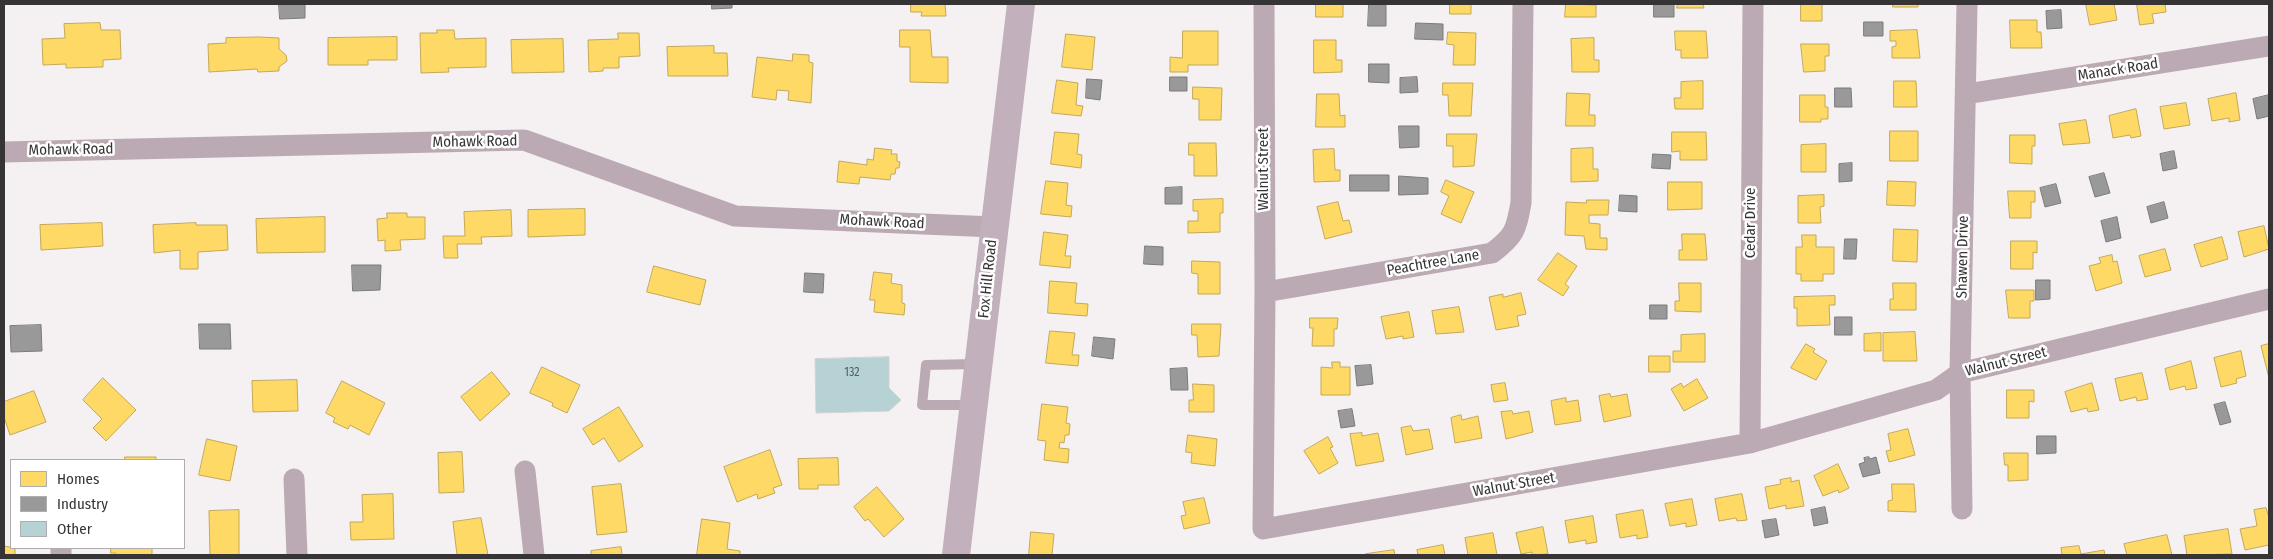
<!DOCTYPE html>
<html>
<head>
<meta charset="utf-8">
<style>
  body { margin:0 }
  #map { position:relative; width:2273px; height:559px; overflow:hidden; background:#f5f1f3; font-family:"Fira Sans Condensed",sans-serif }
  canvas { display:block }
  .frame { position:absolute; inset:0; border:5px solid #363435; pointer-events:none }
  .legend { position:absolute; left:10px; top:459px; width:175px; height:90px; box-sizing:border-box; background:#fff; border:1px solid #afaeae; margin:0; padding:6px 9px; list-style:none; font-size:15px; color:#363435 }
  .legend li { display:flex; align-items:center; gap:10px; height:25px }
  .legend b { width:25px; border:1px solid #afaeae }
</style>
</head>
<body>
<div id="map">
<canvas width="2273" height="559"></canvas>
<div class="frame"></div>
<ul class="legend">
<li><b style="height:14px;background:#ffd966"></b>Homes</li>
<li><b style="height:14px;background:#999"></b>Industry</li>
<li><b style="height:14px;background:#b6d2d4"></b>Other</li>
</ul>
</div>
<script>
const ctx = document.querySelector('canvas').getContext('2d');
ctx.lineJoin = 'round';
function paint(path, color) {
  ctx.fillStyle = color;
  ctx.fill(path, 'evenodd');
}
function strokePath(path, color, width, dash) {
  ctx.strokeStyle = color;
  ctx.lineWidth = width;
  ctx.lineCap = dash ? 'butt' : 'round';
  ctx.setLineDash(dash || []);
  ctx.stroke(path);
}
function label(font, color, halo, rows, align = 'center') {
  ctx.font = font + ' "Fira Sans Condensed",sans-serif';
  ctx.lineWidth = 5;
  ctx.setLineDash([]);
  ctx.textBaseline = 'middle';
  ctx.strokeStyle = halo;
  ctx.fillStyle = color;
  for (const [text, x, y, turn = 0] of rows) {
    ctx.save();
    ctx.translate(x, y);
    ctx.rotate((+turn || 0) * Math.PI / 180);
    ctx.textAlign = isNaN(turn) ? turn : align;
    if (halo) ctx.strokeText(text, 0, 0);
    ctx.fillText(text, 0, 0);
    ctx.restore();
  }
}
const homes = new Path2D(`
  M911,4H945L946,16H921L922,12H911Z
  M1316,4H1343V17H1316Z
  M1450,4H1471V14H1450Z
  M1566,4L1596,5V17H1565Z
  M1678,4H1703L1704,8H1677Z
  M1801,4H1826H1822V21H1801Z
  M1893,4H1918V7H1893Z
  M2086,4H2114L2117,20L2090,25Z
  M2137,4H2165L2166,12L2152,14L2154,23L2140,25Z
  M2010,20H2037V32H2041L2042,48H2011Z
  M100,23L101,30H120L121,59L103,60V67L66,68V64L43,65L42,39L65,38L64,24Z
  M437,30H454L455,39L486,38V67L448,68L449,72L421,73L420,33H437Z
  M900,30H930L932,57H948V83L910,82V47H900Z
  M1917,30L1920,58H1892V47L1896,46V41H1890V31Z
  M1183,31H1218V65H1188V72H1170V57L1182,58Z
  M1675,31H1706L1708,58H1681V50H1676Z
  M1448,32L1476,33L1475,65H1453L1454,45L1447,44Z
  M618,33H639L640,56L619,57V68H603V71L589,72L588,40L618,39Z
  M1066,34L1095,37L1092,70L1062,67Z
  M260,37L279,38V49L286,55L287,61L279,67V71L258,72L257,69L209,72L208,44L226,43V38Z
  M397,37V60H368V65H328V38Z
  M1594,38V60H1599V72H1572L1571,39Z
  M563,39L564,72L512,73L511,40Z
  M1314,40H1336V60H1342V72L1314,73Z
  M1801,44H1829V56H1825V71L1804,72Z
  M714,46V53H727L728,76H668L667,47Z
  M793,54L809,55V62L813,63L811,103L788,100L789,91L777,90L776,100L752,97L757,57L792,61Z
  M1057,80L1078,83L1076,105L1083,106L1081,116L1052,113Z
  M1703,81V109H1675L1674,98H1681V82Z
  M1894,81H1916L1917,107H1894Z
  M1443,83H1473L1471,116H1449L1448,95H1443Z
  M1193,87L1222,88L1221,120H1199V99H1193Z
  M1567,93L1590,94L1589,115H1595V126H1566Z
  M2236,93L2240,120L2229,122V118L2212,121L2208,99Z
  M1317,94H1339L1340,116L1345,115V127H1316Z
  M1800,95H1825V107H1828V119H1821V122H1800Z
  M2186,103L2190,125L2164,129L2160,107Z
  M2136,109L2141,136L2131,138L2130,135L2113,138L2109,116Z
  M2086,120L2090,143L2063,145L2059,124Z
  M1890,131H1918V161H1890Z
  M1055,132L1079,134L1077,154L1082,155L1081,168L1051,164Z
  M1672,132H1706L1707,160H1680V151L1672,152Z
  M1447,134H1477L1474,166L1453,167V146H1447Z
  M2010,135H2035V146H2032V164L2010,163Z
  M1189,143H1216L1217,176H1194V155H1189Z
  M1826,144V172H1801V145Z
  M875,148L892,150L891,154H897V161L900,162L899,168H896L895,174H891L890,180L860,177L859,184L837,182L839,161L867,165V159L873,160Z
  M1593,148V169H1598V181L1571,182V149Z
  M1334,149L1335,170H1340V181L1314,182L1313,150Z
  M1446,180L1474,192L1461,223L1441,214L1449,196L1441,192Z
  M1046,181L1068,183L1066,205L1072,206L1071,217L1041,214Z
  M1888,181L1916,182L1915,206L1887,205Z
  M1668,182H1702V209L1668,210Z
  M2008,191H2035V202H2031V218H2010Z
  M1824,195V206L1820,207L1821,223H1798V196Z
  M1223,199V213H1220V232L1188,233V221H1198V211H1193V200Z
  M1587,200H1609L1608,215H1589V223L1600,224V238H1607V250L1586,249L1584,236L1565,235L1566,202L1586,203Z
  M1338,202L1343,221L1349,220L1352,232L1325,239L1317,207Z
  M585,209V235L528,237V210Z
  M511,210L512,236L481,237L482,244H457L458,258H444L443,236H465L464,212Z
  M387,213H407V217H425V239L400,240L401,250L385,251V240L378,241L377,219L387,218Z
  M325,217V252L257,253L256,219Z
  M102,223L103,246L41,250L40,225Z
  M196,223V225H227L228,250L198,252V269H180V250L154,253L153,225Z
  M2264,226L2269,249L2244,257L2238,232Z
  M1894,229L1918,230L1917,262L1893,261Z
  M1044,232L1068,235L1065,256H1071L1070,268L1040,265Z
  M1682,234H1705L1707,260H1679V250H1682Z
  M1802,235H1816V247H1834V274H1823V281H1801V274H1796V247H1802Z
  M2222,237L2228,259L2201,267L2194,245Z
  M2011,241H2037V253L2033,252V269H2011Z
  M2165,249L2171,270L2145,277L2139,256Z
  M1558,253L1577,266L1565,284L1569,287L1563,296L1538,280Z
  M2112,255L2113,262L2117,261L2122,283L2096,291L2089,266L2101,263L2099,258Z
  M1192,261L1220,262V294H1198V274L1192,273Z
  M654,266L706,280L700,305L647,292Z
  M874,272L892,274L891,283L902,285V303L905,304L904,315L874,312L875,300H870Z
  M1050,281L1077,283L1075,303L1088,304L1087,316L1048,313Z
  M1679,283H1701V312L1675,311V301H1679Z
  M1893,283H1916V310H1890V299H1893Z
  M2006,290H2034V301H2030V318H2009Z
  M1521,293L1526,314L1517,316L1519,326L1496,330L1489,297L1503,294V297Z
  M1835,296V305H1829L1830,325L1797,326V308H1794V297Z
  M1459,307L1464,332L1436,334L1432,311Z
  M1409,312L1414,337L1403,339V336L1386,339L1381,317Z
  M1310,318H1338L1337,329H1334V346H1312L1313,328H1310Z
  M1192,324H1221L1219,356L1198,357L1197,335H1192Z
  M1050,331L1075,333L1072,355H1079L1078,366L1046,363Z
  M1915,332L1917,361H1883V333Z
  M1881,333V351H1864V334Z
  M1705,334V362H1673V351H1681V335Z
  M1806,344L1815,349L1813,352L1827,361L1816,380L1791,368Z
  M2269,344V378L2261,346Z
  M2241,351L2246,376L2236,379L2237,383L2221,387L2214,358Z
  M1649,356H1670V372H1649Z
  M2191,361L2197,388L2186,390L2185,386L2170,390L2165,369Z
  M1332,362H1340V367H1350V395H1321V367L1332,368Z
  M542,367L580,385L567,413L552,406L553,403L530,393Z
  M492,372L510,394L480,421L461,397Z
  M2142,373L2148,399L2137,401L2136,397L2120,401L2115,379Z
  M103,378L136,410L106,441L93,428L102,419L83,400Z
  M1697,379L1708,398L1684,411L1671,389L1681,383L1683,387Z
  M297,380L298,411L253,412L252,381Z
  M342,381L385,403L369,435L350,425L348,429L333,422L335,418L326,413Z
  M1505,383L1508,400L1494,402L1491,385Z
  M2092,383L2099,410L2088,412L2087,408L2071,412L2065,392Z
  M1193,384L1214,385V412H1189V400H1193Z
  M2007,390H2034V402L2029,401V418H2007Z
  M34,391L46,422L10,435L4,417V402Z
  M1610,394L1611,397L1627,394L1631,416L1604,422L1599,396Z
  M1566,398V402L1578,400L1581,421L1555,425L1551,401Z
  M1042,404L1068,407L1066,423L1070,424L1069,435H1065L1064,443L1060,442L1059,448L1069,449L1068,463L1044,460L1046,441L1038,440Z
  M619,407L643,446L619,462L604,438L593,445L583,429Z
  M1512,411L1513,414L1529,411L1533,432L1506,439L1501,412Z
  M1461,415L1462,420L1478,416L1482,438L1455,443L1451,418Z
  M1411,426L1413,431L1429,429L1433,449L1406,455L1401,428Z
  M1908,429L1915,455L1889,462L1886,451L1891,450L1888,434Z
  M1362,433V436L1378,433L1384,461L1356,466L1350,434Z
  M1188,435L1217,439L1215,466L1191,463L1192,453L1186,452Z
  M1328,437L1333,447L1330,448L1338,463L1319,474L1304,451Z
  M207,439L237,446L230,481L199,475Z
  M770,450L782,485L773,488L775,493L758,499L757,494L737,502L724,467Z
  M462,452L464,492L439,493L438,453Z
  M2004,453H2028V480L2008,481V465H2005Z
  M125,457H156V460H125Z
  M838,458L839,485H818V489H799L798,459Z
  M1838,464L1849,488L1839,493L1838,490L1823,496L1814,476Z
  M1791,478V482L1799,480L1804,506L1786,509V505L1769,509L1765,487L1781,484L1780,480Z
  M621,484L627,532L597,535L592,487Z
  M1892,484H1914L1916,512L1888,511V501L1892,500Z
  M877,487L904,519L884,537L868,519L865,521L854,507Z
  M393,494L394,539L351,540L350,522H363L362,495Z
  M1742,494L1747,520L1737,521L1736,518L1719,521L1715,499Z
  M1204,498L1210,523L1184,529L1181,516L1186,515L1183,502Z
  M1692,499L1697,525L1686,527V523L1670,526L1665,504Z
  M2266,508L2269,517V545L2245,550L2240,529L2257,526L2254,510Z
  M239,510V555H210L209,511Z
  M1643,510L1648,537L1637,539V535L1620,538L1616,515Z
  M1593,516L1597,542L1586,544V540L1569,543L1565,521Z
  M481,518L488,555H457L453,522Z
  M702,519L730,523L727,549L740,551V555H697Z
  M1543,527L1548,554L1532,555V552L1521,554L1516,533Z
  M2228,529L2232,554L2187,555L2184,536Z
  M1031,532L1054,534L1052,555H1029Z
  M1493,533L1497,555H1468L1465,538Z
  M2167,535L2172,555H2127L2124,544Z
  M1443,545L1445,555H1418L1417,550Z
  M4,546L15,548V555H4Z
  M2079,546L2081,554L2104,550L2105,555H2062L2061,548Z
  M621,547L622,555H591V551Z
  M111,548H152V555H116V553H111Z
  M1394,550L1395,555H1367L1366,554Z`);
paint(homes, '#ffd966');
strokePath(homes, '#c3a857', 1);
const industry = new Path2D(`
  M279,4H305V18L280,19Z
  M712,4H732V8L712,9Z
  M1369,4H1386V26H1368Z
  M1654,4H1674V17H1654Z
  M2061,10L2062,28L2047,29L2046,11Z
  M1864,22H1883V36H1864Z
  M1416,23L1443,24V40L1415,39Z
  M1369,64H1389V83L1369,82Z
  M1170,77H1187V91H1170Z
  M1417,77L1418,92L1400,93V78Z
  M1087,79L1102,80L1100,100L1086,98Z
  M1835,88H1851L1852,107H1835Z
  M2269,95V116L2257,119L2253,99Z
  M1399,126H1419V147L1400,148Z
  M2174,151L2177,168L2163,171L2160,154Z
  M1653,154L1671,155L1670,169L1652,168Z
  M1852,163V181L1839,182V164Z
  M2104,173L2110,193L2095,197L2089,177Z
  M1350,175H1389V191H1350Z
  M1399,176L1428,178V194L1399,195Z
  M2056,184L2061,203L2045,207L2040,188Z
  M1182,187V204H1165V188Z
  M1620,195L1637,196V212L1619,211Z
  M2164,202L2168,218L2151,223L2147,207Z
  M2117,217L2121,238L2106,242L2101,221Z
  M1845,239H1857L1856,259H1844Z
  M1145,246L1163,247V265L1144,264Z
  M352,265H381L380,290L353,291Z
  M805,273L824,274L823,293L804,292Z
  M2036,280H2050V299L2036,300Z
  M1650,305H1667V319H1650Z
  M1835,317H1852V335H1835Z
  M199,324H230L231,349H200Z
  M41,325L42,351L11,352L10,326Z
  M1094,337L1115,339L1113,359L1092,356Z
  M1371,365L1373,384L1357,386L1355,366Z
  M1187,368L1188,390H1171L1170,369Z
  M2225,402L2231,422L2220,425L2214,405Z
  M1352,409L1355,426L1341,428L1338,411Z
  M2037,436H2056V453L2037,454Z
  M1869,457L1870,459L1876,457L1880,473L1863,477L1859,464L1865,462L1864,458Z
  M1825,507L1828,523L1814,526L1811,510Z
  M1776,519L1779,535L1765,538L1762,521Z`);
paint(industry, '#999');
strokePath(industry, '#7b7b7b', 1);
const building = new Path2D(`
  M889,357V388L901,400L889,411L816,413L815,359Z`);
paint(building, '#b6d2d4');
strokePath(building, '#d2d1d2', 1);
strokePath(new Path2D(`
  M972,405H922L926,365L977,364`), '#bba9b3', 10);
strokePath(new Path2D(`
  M1264,4L1265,292L1263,529L1750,443L1936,390L1960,373L2269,299
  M1966,94L2269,46
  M4,152L524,140L735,216L994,227
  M1265,292L1492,253C1515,236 1516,230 1521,203L1523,4
  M1750,443L1753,4
  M525,471L534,555
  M294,479L297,555
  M1962,509L1960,373L1967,4
  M61,548V555`), '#bba9b3', 21);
strokePath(new Path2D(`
  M956,555L1021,4`), '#c2b1bc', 28);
label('12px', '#565c5d', null, [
  ["132",852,373]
]);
label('15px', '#363435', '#fff', [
  ["Manack Road",2118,70,-9],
  ["Mohawk Road",475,142,-1],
  ["Mohawk Road",71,150,-1],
  ["Walnut Street",1264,169,-90],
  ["Mohawk Road",882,222,3],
  ["Cedar Drive",1751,223,-90],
  ["Shawen Drive",1963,257,-89],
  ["Peachtree Lane",1433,263,-10],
  ["Fox Hill Road",988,279,-84],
  ["Walnut Street",2006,362,-14],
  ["Walnut Street",1514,485,-10]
]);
</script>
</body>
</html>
